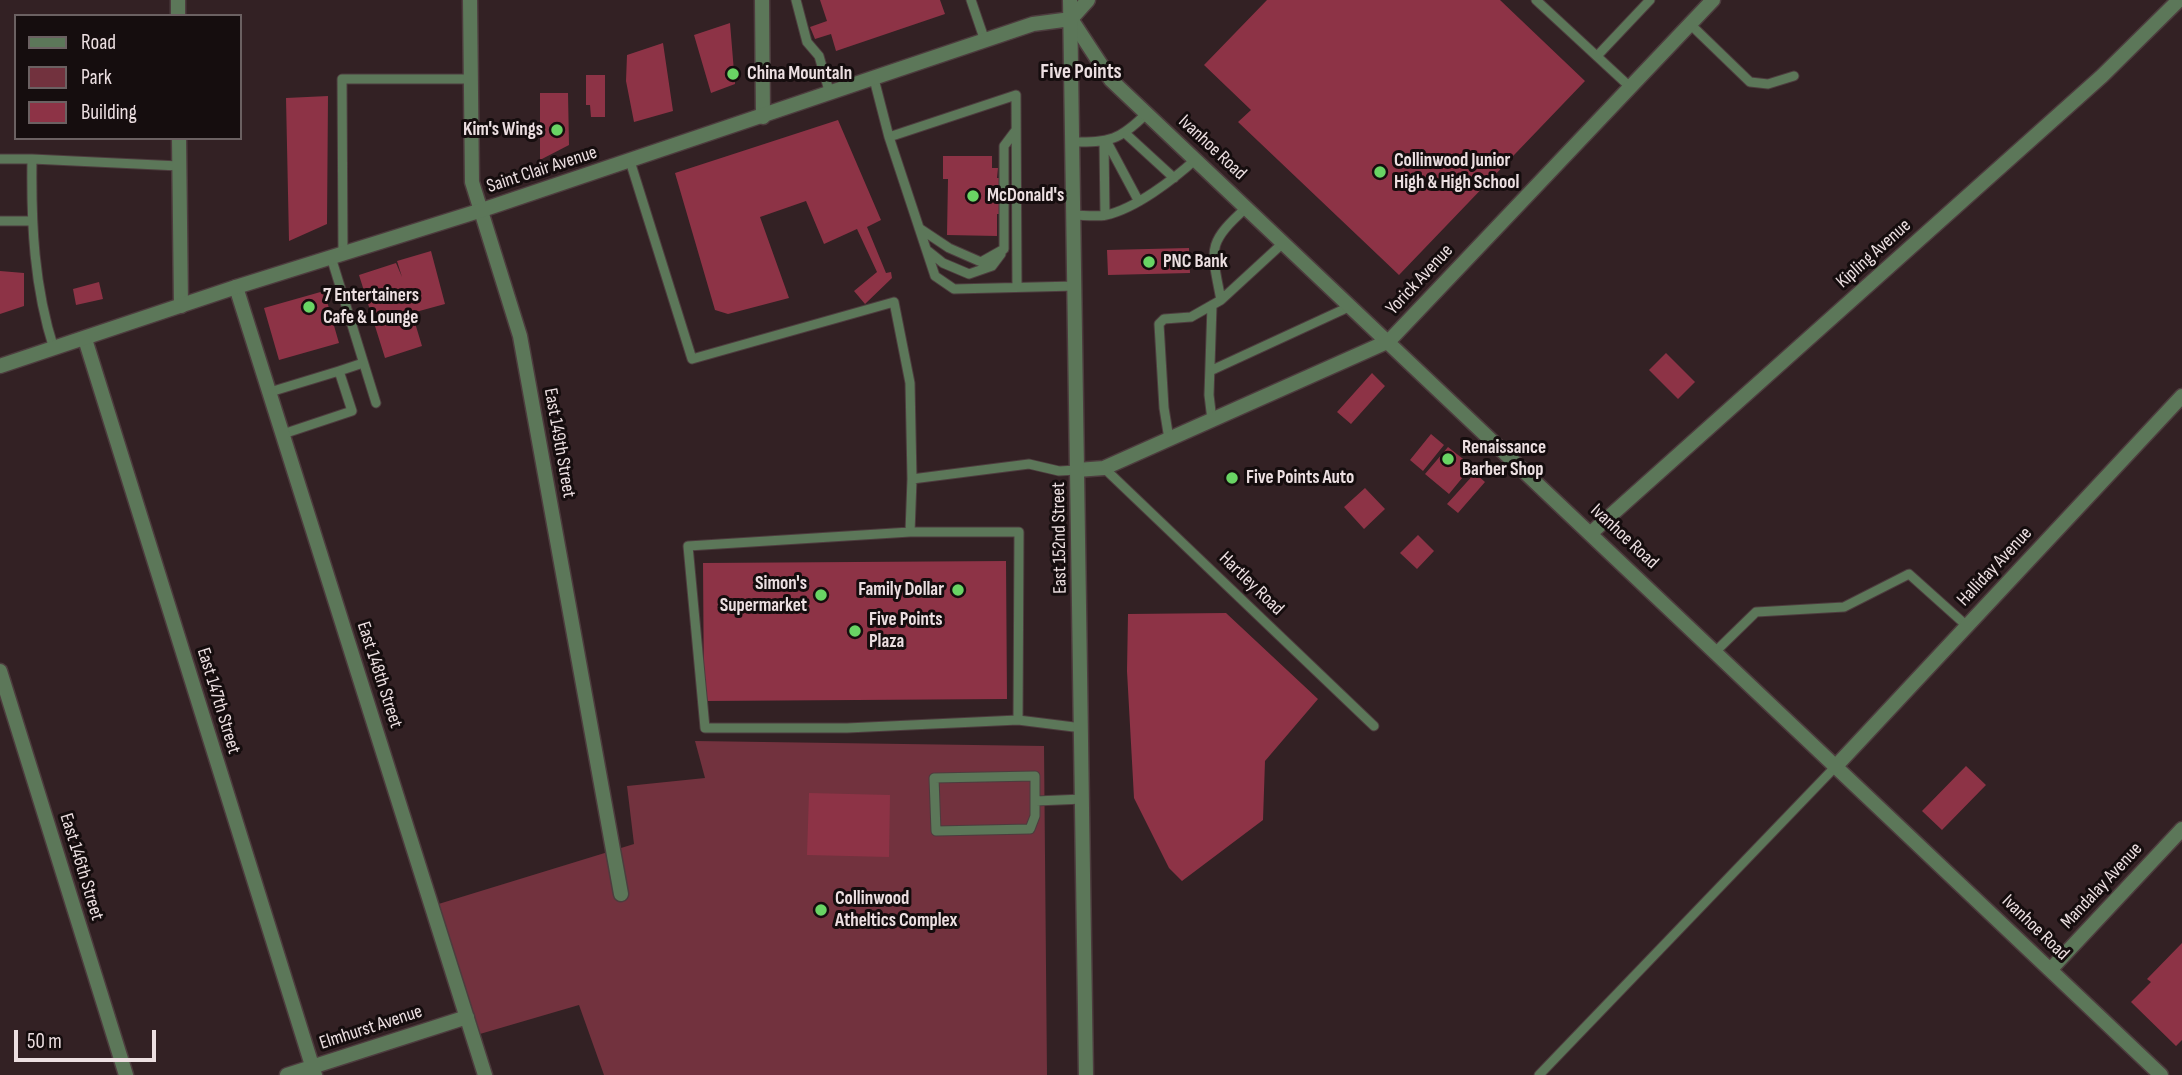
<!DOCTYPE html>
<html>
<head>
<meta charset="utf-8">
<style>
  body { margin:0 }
  #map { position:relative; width:2182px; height:1075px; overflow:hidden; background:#332124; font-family:"Sofia Sans Condensed",sans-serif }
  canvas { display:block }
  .legend { position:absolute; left:14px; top:14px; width:228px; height:126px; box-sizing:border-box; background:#150d0e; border:2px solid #6b6162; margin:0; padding:9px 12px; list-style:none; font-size:21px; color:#ecdfe1 }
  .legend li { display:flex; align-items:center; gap:14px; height:35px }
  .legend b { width:35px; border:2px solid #6b6162 }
  .scale { position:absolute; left:14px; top:1030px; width:142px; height:32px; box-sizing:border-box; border:4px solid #ecdfe1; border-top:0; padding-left:9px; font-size:21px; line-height:24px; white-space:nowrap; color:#ecdfe1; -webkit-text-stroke:5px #150d0e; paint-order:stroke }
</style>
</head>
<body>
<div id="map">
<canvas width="2182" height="1075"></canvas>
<ul class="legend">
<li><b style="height:9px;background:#5c7759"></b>Road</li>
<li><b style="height:19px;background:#72323e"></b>Park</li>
<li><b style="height:19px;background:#8d3346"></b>Building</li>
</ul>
<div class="scale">50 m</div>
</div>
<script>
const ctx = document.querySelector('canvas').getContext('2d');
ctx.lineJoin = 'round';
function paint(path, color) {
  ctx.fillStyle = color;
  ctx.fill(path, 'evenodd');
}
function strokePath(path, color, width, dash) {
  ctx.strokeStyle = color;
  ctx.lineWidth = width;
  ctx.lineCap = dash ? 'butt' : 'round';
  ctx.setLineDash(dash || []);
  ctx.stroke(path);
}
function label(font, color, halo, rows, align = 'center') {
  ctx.font = font + ' "Sofia Sans Condensed",sans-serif';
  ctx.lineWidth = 6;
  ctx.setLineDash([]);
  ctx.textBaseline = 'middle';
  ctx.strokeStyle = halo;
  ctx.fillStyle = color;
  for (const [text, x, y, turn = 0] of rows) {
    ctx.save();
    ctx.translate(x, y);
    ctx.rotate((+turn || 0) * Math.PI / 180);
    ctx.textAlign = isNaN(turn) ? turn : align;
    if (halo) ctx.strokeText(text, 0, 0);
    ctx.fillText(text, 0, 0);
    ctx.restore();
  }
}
paint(new Path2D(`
  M695,741L1044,746L1047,1075H604L579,1005L473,1036L432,906L634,844L627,786L705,778Z`), '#72323e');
paint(new Path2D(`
  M820,0H940L945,14L836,51L831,34L815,39L810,27L827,21Z
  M1267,0H1500L1585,81L1399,275L1238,122L1251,110L1204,65Z
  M730,23L735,84L711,93L694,35Z
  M663,43L673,111L634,122L626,81L627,55Z
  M586,75H605V117H591L590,105H586Z
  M540,93H568L569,145L540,160Z
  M328,96L327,224L289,241L286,98Z
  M838,120L881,220L867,227L886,273L891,272L892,278L865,304L854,291L877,272L857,229L824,244L806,201L760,217L789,298L728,314L715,310L675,173Z
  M943,156H992V168H998L997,178H1002L999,206H1002V214H997V236L947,235L948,179H943Z
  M1189,248L1190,273L1108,275L1107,250Z
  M431,251L445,304L412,313L422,346L385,358L359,275L396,263L402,277L397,261Z
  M0,271L24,273V306L0,314Z
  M99,282L103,299L76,305L73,289Z
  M324,291L339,343L279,360L264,308Z
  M1666,353L1695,382L1678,399L1649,370Z
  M1372,373L1385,386L1351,424L1337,412Z
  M1431,434L1444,445L1423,471L1410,460Z
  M1448,447L1472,466L1449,494L1425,474Z
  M1475,473L1485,482L1458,513L1447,504Z
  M1365,488L1385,509L1364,529L1344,507Z
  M1418,535L1434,551L1417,569L1400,553Z
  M1006,561L1007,699L704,701L703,563Z
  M1226,613L1318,699L1265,761L1263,820L1182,881L1169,868L1134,798L1127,671L1128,614Z
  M1966,766L1986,785L1942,830L1922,811Z
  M809,793L890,795L889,857L807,855Z
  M2182,943V1040L2176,1046L2131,1002L2151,982L2147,979Z`), '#8d3346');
const service = new Path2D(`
  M796,0L807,42L819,56L830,94
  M971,0L985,41
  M1536,0L1629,86
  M1690,24L1750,82L1768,84L1794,76
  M1597,56L1650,0
  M874,79L889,137L935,276L954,289L1076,286
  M1126,134L1174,178
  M889,137L1016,95L1017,286
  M1072,142C1110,142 1119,141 1147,113
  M1104,142L1105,215
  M1107,142L1138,200
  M0,159H32
  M630,161L692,359L894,302L910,383L912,479L1029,464L1059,471L1077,470
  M1072,215C1083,215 1096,217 1106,215C1135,209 1174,179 1196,159
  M0,221H31
  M919,228L949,248L981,262L1004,249V146L1016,130
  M928,251L943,263L969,274L992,266L1001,254
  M343,254L342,79H471
  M331,257L376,403
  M1221,300L1283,243
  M1212,305L1209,395L1212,420
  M54,349C34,287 31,224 32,159L179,166
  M339,371L363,363
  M1210,371L1351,306
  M270,392L339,371L352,411L283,434
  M1169,439L1164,408L1159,324L1164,319L1191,317L1221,300C1211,248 1206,244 1247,207
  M1104,468L1374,726
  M912,479L910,532H1019L1018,720L1082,728
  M910,532L688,546L705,728H847L1018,720
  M1716,651L1756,612L1844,607L1909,574L1967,626
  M1035,776V816L1030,829L936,831L934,778Z
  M1036,801L1083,799
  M1539,1075L1837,765`);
const minor = new Path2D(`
  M178,0V16
  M470,0L472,182L520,336L621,894
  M762,0L763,117
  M1071,19L1111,80L2161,1075
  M179,138L181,306
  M236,287L485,1075
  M85,339L315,1075
  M1077,470L1104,468L1389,341L1713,0
  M1591,533L2102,76L2179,0
  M0,671L126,1075
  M1837,765L2182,396
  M2051,969L2182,829
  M287,1075L467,1017`);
const tertiary = new Path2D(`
  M1070,0L1086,1075
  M0,366L236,287L482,210L1033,24L1071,19L1088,0`);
strokePath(service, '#4d3c3e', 11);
strokePath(minor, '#4d3c3e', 17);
strokePath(tertiary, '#4d3c3e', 17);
strokePath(service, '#5c7759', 9);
strokePath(minor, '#5c7759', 14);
strokePath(tertiary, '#5c7759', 14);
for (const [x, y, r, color] of [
  [733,74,7,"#69d464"],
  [557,130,7,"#69d464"],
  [1380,172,7,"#69d464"],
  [973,196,7,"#69d464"],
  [1149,262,7,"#69d464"],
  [309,307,7,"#69d464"],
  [1448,459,7,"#69d464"],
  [1232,478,7,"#69d464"],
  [958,590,7,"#69d464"],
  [821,595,7,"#69d464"],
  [855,631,7,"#69d464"],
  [821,910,7,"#69d464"]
]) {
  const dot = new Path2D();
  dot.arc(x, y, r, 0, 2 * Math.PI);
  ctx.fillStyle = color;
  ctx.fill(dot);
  strokePath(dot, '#150d0e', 2.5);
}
label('bold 19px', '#ecdfe1', '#150d0e', [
  ["China MountaIn",747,74],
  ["Kim's Wings",543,130,"right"],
  ["Collinwood Junior",1394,161],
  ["High & High School",1394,183],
  ["McDonald's",987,196],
  ["PNC Bank",1163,262],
  ["7 Entertainers",323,296],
  ["Cafe & Lounge",323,318],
  ["Renaissance",1462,448],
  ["Barber Shop",1462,470],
  ["Five Points Auto",1246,478],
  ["Simon's",807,584,"right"],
  ["Supermarket",807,606,"right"],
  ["Family Dollar",944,590,"right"],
  ["Five Points",869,620],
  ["Plaza",869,642],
  ["Collinwood",835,899],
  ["Atheltics Complex",835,921]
], 'left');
label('19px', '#ecdfe1', '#150d0e', [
  ["Ivanhoe Road",1212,148,43],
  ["Saint Clair Avenue",542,170,-18],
  ["Kipling Avenue",1874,254,-42],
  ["Yorick Avenue",1420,280,-47],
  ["East 149th Street",559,443,80],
  ["Ivanhoe Road",1624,537,43],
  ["East 152nd Street",1060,538,-91],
  ["Halliday Avenue",1995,567,-47],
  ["Hartley Road",1251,584,44],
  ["East 148th Street",379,675,72],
  ["East 147th Street",218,701,73],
  ["East 146th Street",81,867,73],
  ["Mandalay Avenue",2102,886,-47],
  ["Ivanhoe Road",2035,928,44],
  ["Elmhurst Avenue",371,1028,-18]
]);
label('bold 21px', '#ecdfe1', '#150d0e', [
  ["Five Points",1081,73]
]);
</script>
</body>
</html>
